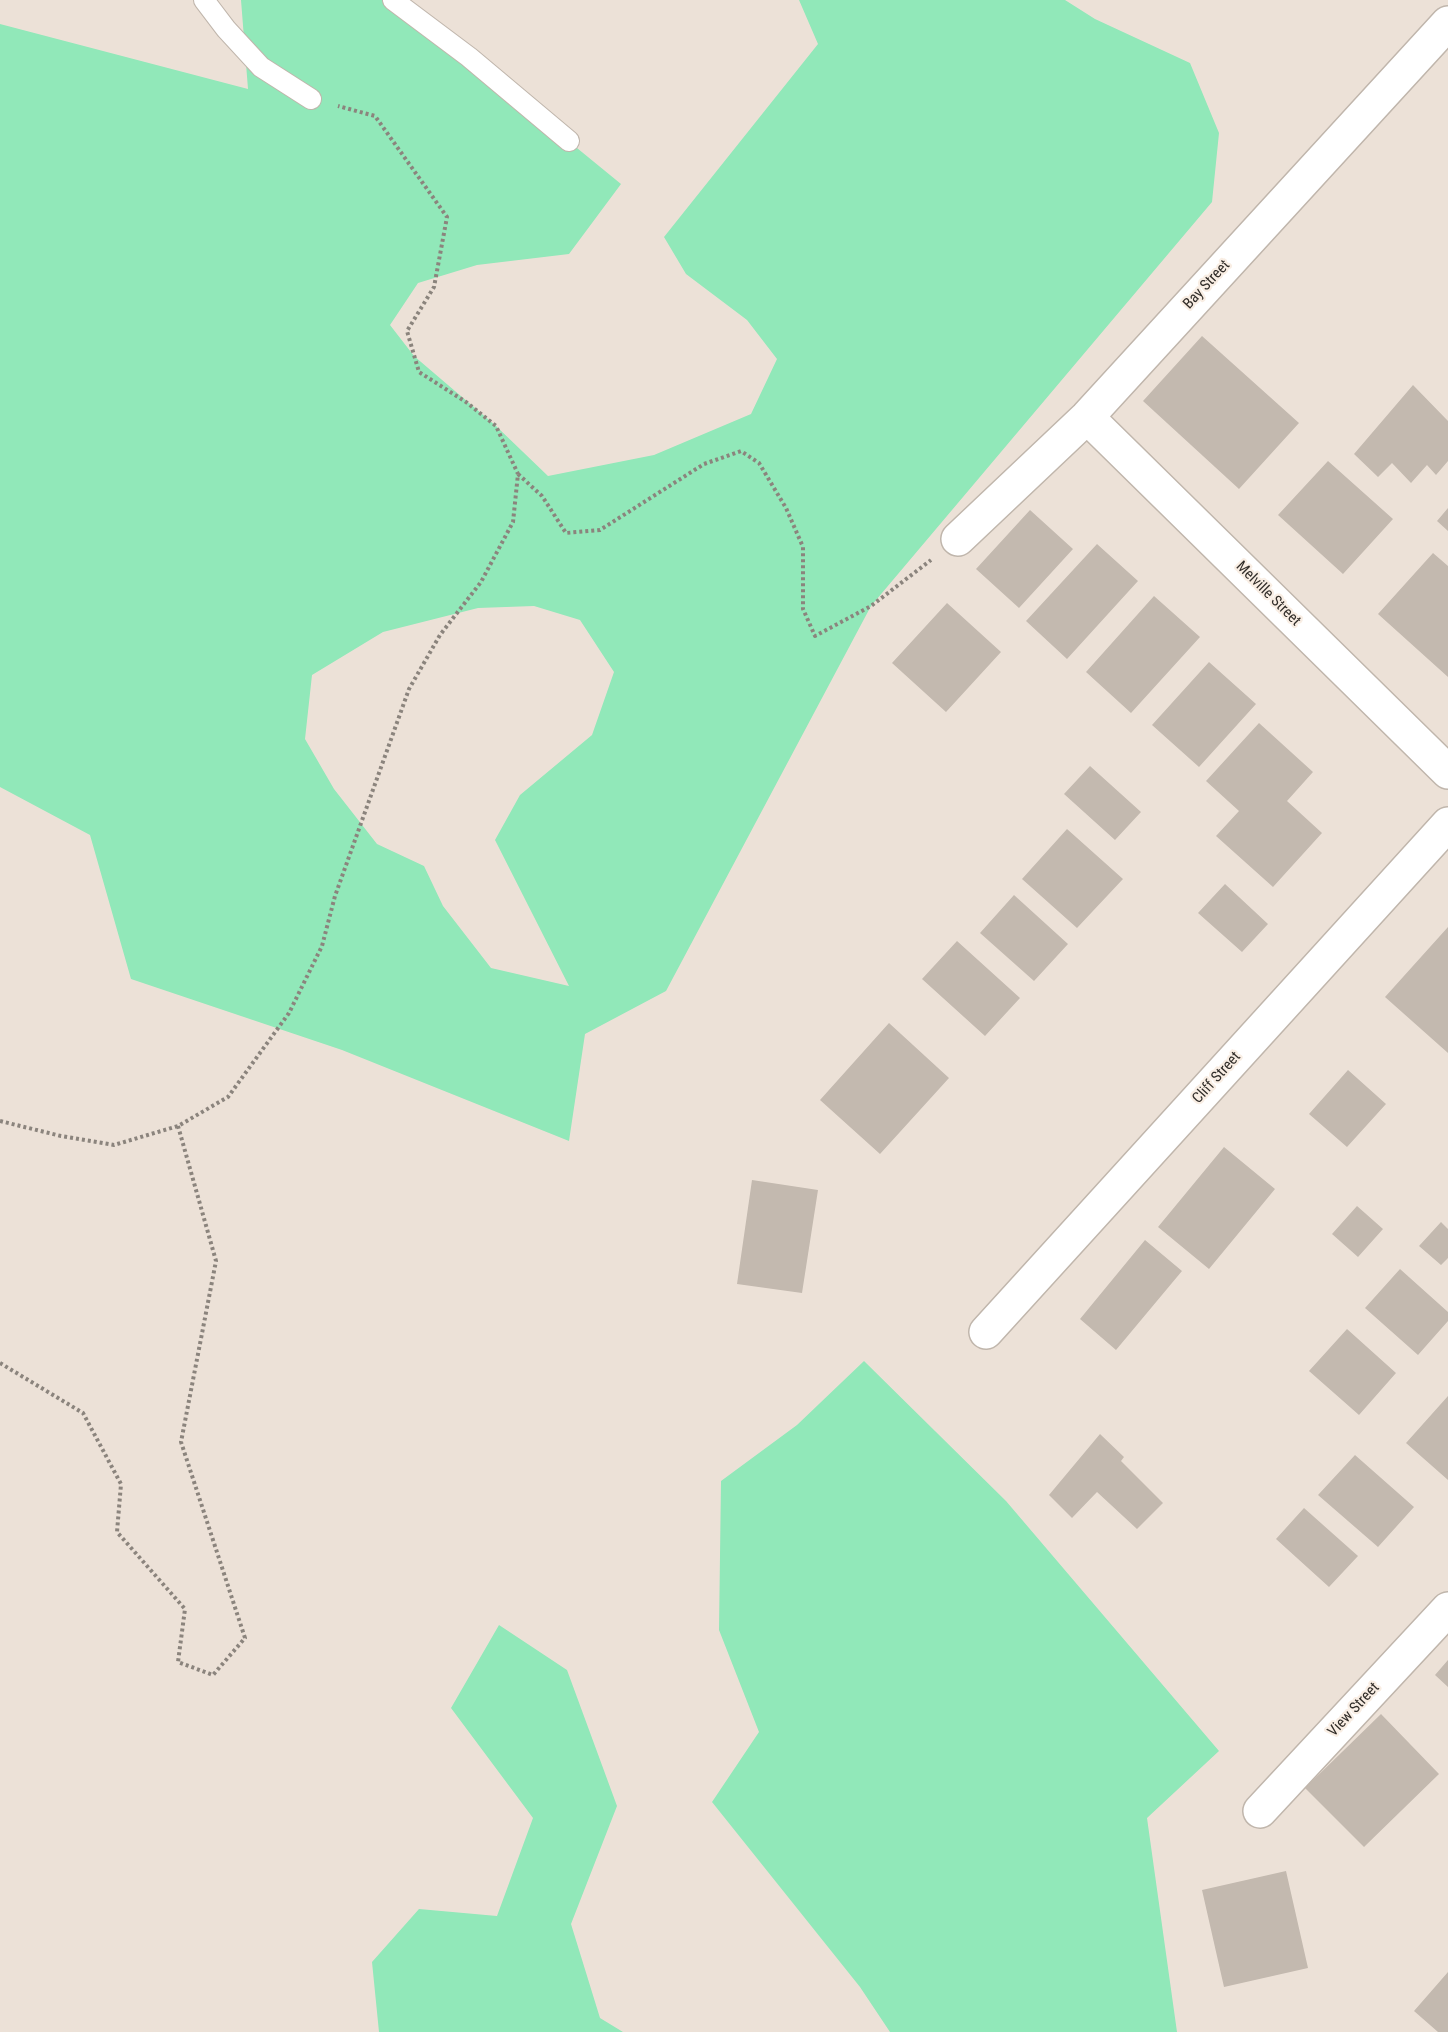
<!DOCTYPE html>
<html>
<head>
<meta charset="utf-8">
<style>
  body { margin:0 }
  canvas { display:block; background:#ece1d7 }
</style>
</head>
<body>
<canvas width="1448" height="2032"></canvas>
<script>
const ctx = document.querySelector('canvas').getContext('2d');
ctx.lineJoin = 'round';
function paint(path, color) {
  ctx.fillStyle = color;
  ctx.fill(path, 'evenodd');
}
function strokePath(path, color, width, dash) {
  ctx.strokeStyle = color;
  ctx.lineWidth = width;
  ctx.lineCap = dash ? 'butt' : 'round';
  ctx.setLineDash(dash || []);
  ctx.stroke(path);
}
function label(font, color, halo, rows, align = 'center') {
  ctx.font = font + ' "Roboto Condensed",sans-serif';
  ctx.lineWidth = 4.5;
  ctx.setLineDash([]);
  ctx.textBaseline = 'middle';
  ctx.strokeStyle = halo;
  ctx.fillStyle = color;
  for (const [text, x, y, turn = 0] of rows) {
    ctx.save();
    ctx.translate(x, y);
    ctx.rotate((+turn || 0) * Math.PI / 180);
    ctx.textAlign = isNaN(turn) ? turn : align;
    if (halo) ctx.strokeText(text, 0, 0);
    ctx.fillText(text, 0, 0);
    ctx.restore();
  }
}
paint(new Path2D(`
  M241,0H396L621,184L569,254L477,265L418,283L390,325L414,356L496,426L548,476L654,455L751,414L777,359L747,320L686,274L664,237L818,44L799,0H1065L1095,19L1190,63L1219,133L1212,202L871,606L666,991L585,1034L569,1141L342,1050L131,979L90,835L0,787V24L248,89ZM534,606L580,620L614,672L592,735L520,795L495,840L569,986L491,968L443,906L424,866L377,844L334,789L305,739L312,675L383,632L478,608Z
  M864,1361L1006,1501L1219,1751L1147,1818L1177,2032H890L860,1987L712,1802L759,1732L719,1630L721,1481L797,1425Z
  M499,1625L567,1670L617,1806L571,1924L600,2018L623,2032H379L372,1962L419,1909L497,1916L533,1818L451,1708Z`), '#91e8b9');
paint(new Path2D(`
  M1202,336L1299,423L1239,489L1143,401Z
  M1413,385L1448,421V461L1436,475L1427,465L1411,483L1392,463L1378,477L1354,454Z
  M1328,461L1393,519L1343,574L1278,515Z
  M1448,508V531L1437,521Z
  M1030,510L1073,549L1019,608L976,569Z
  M1097,544L1138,581L1067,659L1026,621Z
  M1433,553L1448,566V677L1378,614Z
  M1154,596L1200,637L1131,713L1086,672Z
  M947,603L1001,652L946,712L892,663Z
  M1209,662L1256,704L1199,767L1152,725Z
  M1259,723L1313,772L1287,801L1322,833L1273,887L1216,836L1239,811L1206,781Z
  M1090,766L1141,812L1115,840L1064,794Z
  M1067,829L1123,879L1077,928L1022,879Z
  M1225,884L1268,924L1242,952L1198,913Z
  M1014,895L1068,944L1034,981L980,933Z
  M1448,927V1053L1385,997Z
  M957,941L1020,998L985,1036L922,979Z
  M889,1023L949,1078L880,1154L820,1100Z
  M1348,1070L1386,1104L1347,1147L1309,1114Z
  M1224,1147L1275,1189L1209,1269L1158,1227Z
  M752,1180L818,1190L802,1293L737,1284Z
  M1357,1206L1383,1229L1358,1257L1332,1234Z
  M1441,1222L1448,1229V1258L1441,1265L1419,1246Z
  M1145,1240L1182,1271L1116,1350L1080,1319Z
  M1400,1269L1448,1312V1321L1418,1355L1365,1308Z
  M1347,1329L1396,1373L1359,1415L1309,1371Z
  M1448,1396V1480L1406,1443Z
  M1100,1434L1124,1457L1121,1461L1163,1503L1137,1529L1097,1492L1072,1518L1049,1495Z
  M1355,1455L1414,1507L1378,1547L1318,1495Z
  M1304,1508L1358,1556L1329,1587L1276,1539Z
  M1448,1660V1687L1435,1675Z
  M1381,1714L1439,1774L1364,1847L1305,1788Z
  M1286,1871L1308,1968L1224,1987L1202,1890Z
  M1448,1972V2032H1438L1414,2011Z`), '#c3b9af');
const lane = new Path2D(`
  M204,0L226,29L261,67L311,99
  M393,0L469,57L569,141`);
const street = new Path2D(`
  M1087,417L1448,772
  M958,539L1087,417L1448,23
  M986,1332L1448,824
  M1260,1811L1448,1609`);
strokePath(lane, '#c0b6ac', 22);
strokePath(street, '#c0b6ac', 36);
strokePath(new Path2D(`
  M518,474L542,496L566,533L600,530L704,464L741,451L759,463L786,508L803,547V609L815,636L871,606L931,560
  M0,1121L61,1136L114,1145L178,1126L228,1097L289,1013L322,946L335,896L409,689L440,635L481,582L513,522L518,474L496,426L466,402L419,372L407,331L434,287L447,217L375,116L338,106
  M0,1363L83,1413L121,1484L117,1532L185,1609L178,1662L213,1675L245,1638L181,1442L216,1261L178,1126`), '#8b847d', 4, [3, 3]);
strokePath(lane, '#fff', 20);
strokePath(street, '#fff', 33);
label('15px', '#312d29', '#f9eee4', [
  ["Bay Street",1207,285,-47],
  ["Melville Street",1268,594,45],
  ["Cliff Street",1217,1078,-48],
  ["View Street",1354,1710,-47]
]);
</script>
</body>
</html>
